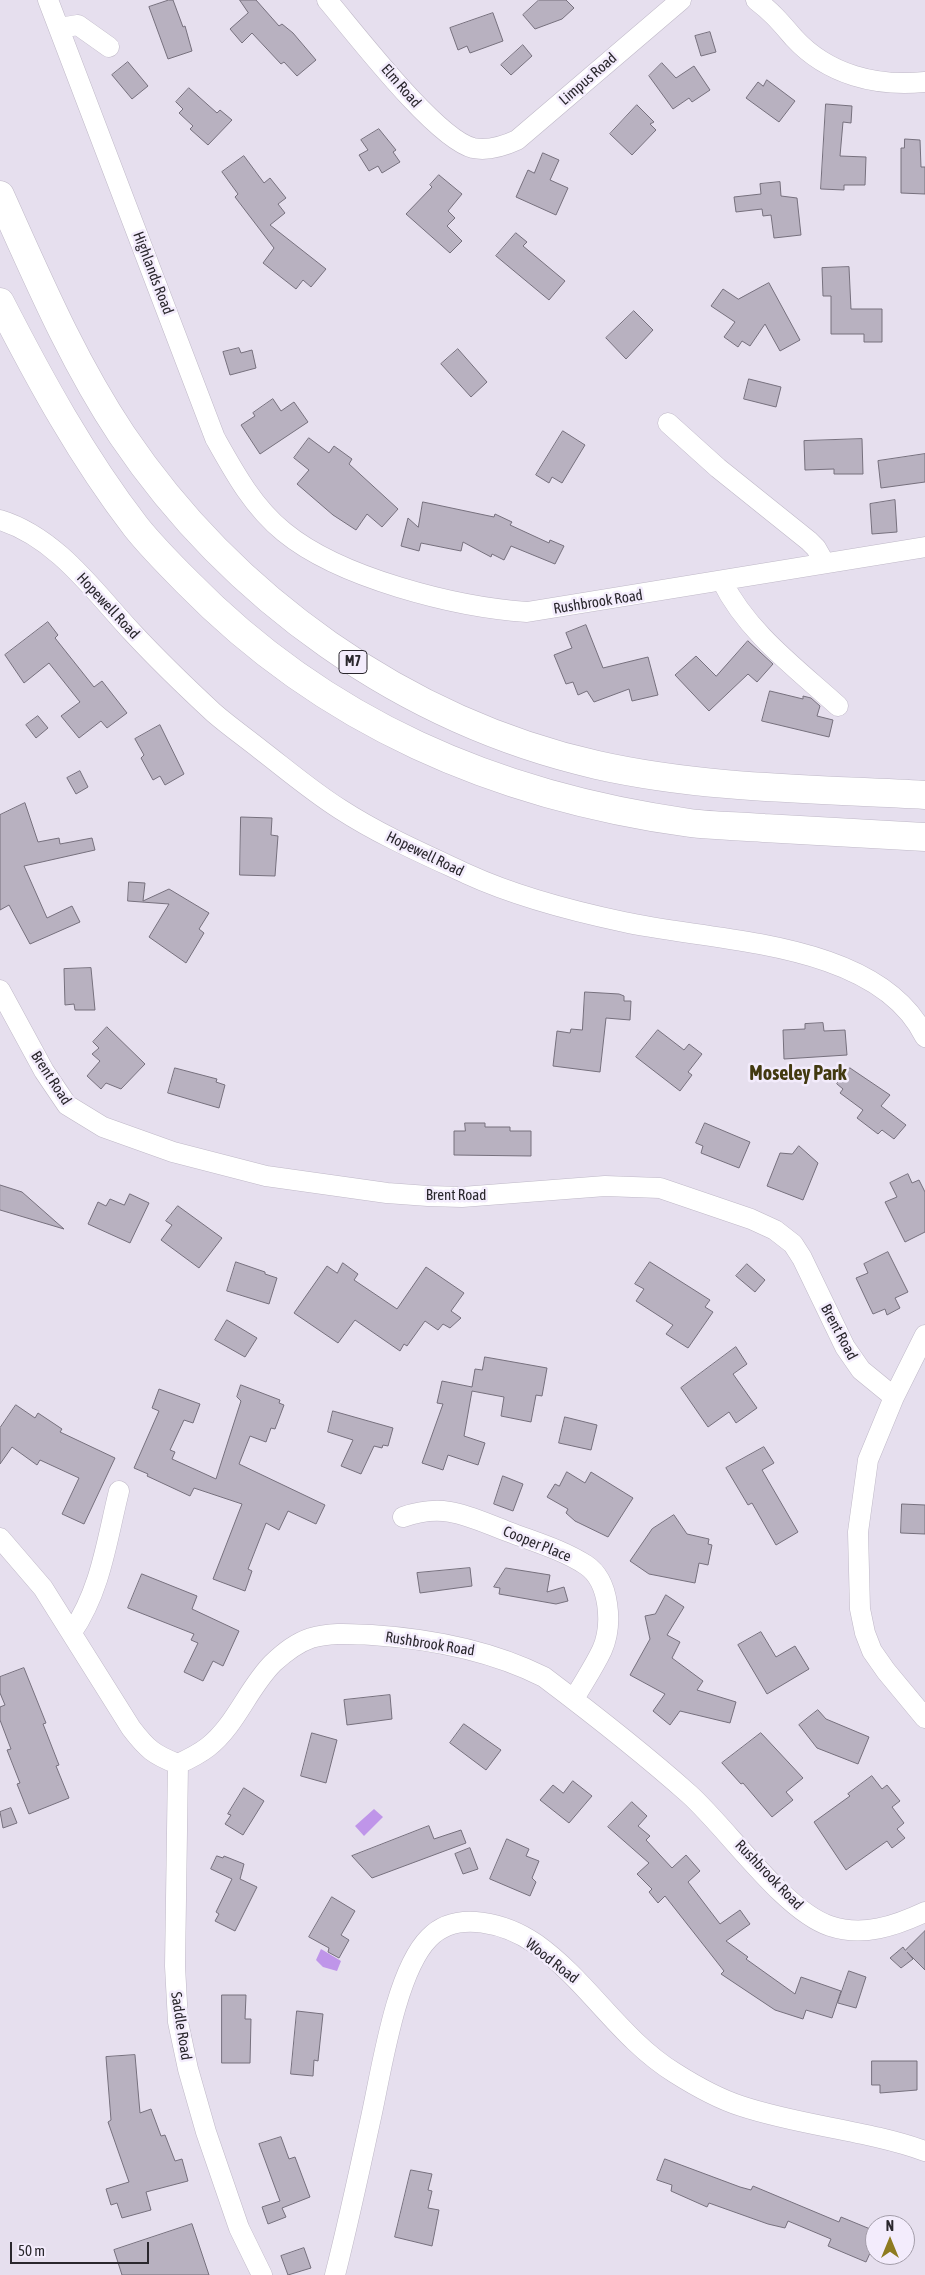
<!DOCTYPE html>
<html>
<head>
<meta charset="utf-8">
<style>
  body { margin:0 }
  #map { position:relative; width:925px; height:2275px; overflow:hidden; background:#e6dfee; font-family:"Asap Condensed",sans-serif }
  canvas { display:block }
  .north { position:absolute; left:865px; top:2215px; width:50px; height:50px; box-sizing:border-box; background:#f3ecfc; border:1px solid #a39da9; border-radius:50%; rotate:0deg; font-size:14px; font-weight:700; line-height:20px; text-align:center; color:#2a272d }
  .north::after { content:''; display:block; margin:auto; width:18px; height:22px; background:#8e7b20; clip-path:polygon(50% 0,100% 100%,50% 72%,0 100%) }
  .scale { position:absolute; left:10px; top:2242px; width:139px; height:22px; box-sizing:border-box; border:2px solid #2a272d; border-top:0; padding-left:6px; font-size:15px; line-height:18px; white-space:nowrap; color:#2a272d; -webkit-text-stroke:4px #f3ecfc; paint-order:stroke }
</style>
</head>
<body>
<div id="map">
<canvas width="925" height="2275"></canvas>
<div class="north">N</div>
<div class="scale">50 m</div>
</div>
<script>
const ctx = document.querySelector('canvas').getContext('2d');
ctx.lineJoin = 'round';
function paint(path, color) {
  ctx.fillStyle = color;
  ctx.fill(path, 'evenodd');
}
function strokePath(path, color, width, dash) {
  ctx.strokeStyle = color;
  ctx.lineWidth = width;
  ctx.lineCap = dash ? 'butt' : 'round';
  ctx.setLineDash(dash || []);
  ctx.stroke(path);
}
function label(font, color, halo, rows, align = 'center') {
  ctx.font = font + ' "Asap Condensed",sans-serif';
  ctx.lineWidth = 5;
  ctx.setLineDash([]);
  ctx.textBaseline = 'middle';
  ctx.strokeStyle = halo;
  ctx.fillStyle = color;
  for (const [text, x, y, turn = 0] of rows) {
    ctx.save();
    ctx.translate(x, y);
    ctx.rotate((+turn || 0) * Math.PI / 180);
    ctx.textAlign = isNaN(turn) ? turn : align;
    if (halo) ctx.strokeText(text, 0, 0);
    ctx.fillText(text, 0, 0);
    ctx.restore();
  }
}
paint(new Path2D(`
  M374,1809L383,1817L364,1836L355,1826Z
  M321,1949L341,1961L337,1971L323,1967L316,1960Z`), '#bf95e9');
const building = new Path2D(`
  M169,0H173L183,27L185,26L192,51L168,59L149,7Z
  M240,0H256L279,26L282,24L293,33L316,60L297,76L284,62L281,64L252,33L242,43L230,29L248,13Z
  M539,0H566L574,8L562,19L535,29L523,15Z
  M493,13L503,41L470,53L467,46L458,50L450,28Z
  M710,32L716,52L701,56L695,36Z
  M523,45L532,56L511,75L501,65Z
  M128,62L148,86L132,99L112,75Z
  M662,63L676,78L694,66L710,90L692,102L689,98L673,109L649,76Z
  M767,80L795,101L779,122L746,98L758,82L763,86Z
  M189,88L217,113L220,110L232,120L208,145L190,129L193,126L179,113L183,109L176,102Z
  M826,104L852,106L851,123L843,122L840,156L866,157L865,185H844V190L821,189Z
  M637,105L654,122L650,124L656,130L632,155L610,134Z
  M379,129L396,150L393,152L400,162L382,173L378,166L369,171L359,155L368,150L361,140Z
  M905,139L920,140L921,167H925V194L901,193V148H904Z
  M543,153L559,160L550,180L568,188L556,215L516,197L528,170L534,173Z
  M244,156L264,183L270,178L286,198L278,204L285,213L270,225L326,269L311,287L303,280L296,289L263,263L274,248L235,197L238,194L222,172Z
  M439,175L462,194L448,211L455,218L447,226L462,241L450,253L406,214L432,187L430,185Z
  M780,182L781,196L797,198L801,235L774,238L771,215L763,216L762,209L736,212L734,197L761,194L760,184Z
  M516,233L527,242L523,246L565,281L549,300L496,256Z
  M849,267L851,309H882V342H864V334H831V296H823L822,268Z
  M769,283L800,340L780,351L765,324L750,346L742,341L738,347L724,337L735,322L711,306L723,289L738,299Z
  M634,311L653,330L626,359L606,338Z
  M239,348L241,353L252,350L256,368L230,375L223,352Z
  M458,349L487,382L471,397L441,364Z
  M749,379L781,387L776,407L744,399Z
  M273,399L281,411L294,402L308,422L260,454L241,425L255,416L253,413Z
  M563,431L585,445L562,483L552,477L549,483L536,475Z
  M309,438L329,453L334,446L352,459L349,464L398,509L382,527L367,514L356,530L333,515L297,484L309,470L294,458Z
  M862,439L863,474H834V469L805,470L804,441Z
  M925,454V482L881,488L878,461Z
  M895,500L897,532L872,534L870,504Z
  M423,502L494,517L495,514L512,522L510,525L549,543L550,540L564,546L555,564L511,546L504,560L492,554L491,557L463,542L461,551L421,543L419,551L401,546L408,518L418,527Z
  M48,622L58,635L55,638L94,687L102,681L127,713L107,728L101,721L79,738L61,716L80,702L49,663L24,683L5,655Z
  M586,625L603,668L648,657L658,695L632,701L629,689L594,702L587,691L578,695L573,682L566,684L554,655L572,648L566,633Z
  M748,641L773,664L757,682L748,674L709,711L675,675L696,656L716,676Z
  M770,691L803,699V696L811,698L820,706L817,716L833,720L829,737L762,721Z
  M38,716L48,728L36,738L26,725Z
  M160,725L184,774L165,785L160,776L153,780L141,758L144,755L135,739Z
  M80,771L88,787L76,794L67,778Z
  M25,803L38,842L59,838L60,844L92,838L95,850L24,866L47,918L72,906L80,922L30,944L9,905L0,910V815Z
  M241,817L272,818L271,835L278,836L275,876L240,875Z
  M129,882L145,883L143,901L169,889L209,913L199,929L204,933L186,963L149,937L169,904L128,901Z
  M91,968L95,1010H75L74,1004L65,1005L64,969Z
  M585,992L619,994L624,996V1001H631L630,1020L606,1018L600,1072L553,1066L557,1031L570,1033L571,1029L582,1030Z
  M823,1023L824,1031L845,1030L847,1055L784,1059L783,1030L805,1029V1024Z
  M107,1027L145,1064L121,1089L106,1083L101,1089L87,1076L100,1061L92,1054L99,1048L93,1042Z
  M658,1030L684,1050L689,1044L702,1054L688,1072L692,1075L680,1091L636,1057Z
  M175,1068L217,1079L216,1082L225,1085L219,1108L168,1093Z
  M850,1068L890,1095L881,1106L906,1125L894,1139L882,1130L878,1134L857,1118L863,1110L840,1093L843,1089L837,1084Z
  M465,1123H485V1127H510V1131H531V1156L454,1155V1131H465Z
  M705,1123L750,1142L739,1168L701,1153L703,1146L696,1143Z
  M799,1146L818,1163L803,1200L767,1186L780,1153L792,1154Z
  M908,1174L912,1183L919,1180L925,1192V1232L905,1242L885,1202L897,1197L890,1183Z
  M0,1185L22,1192L64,1229L0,1210Z
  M130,1194L149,1203L130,1243L88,1224L98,1202L106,1206L110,1199L124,1205Z
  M178,1206L222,1238L199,1268L161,1240L172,1225L166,1221Z
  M888,1252L908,1292L895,1298L900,1308L887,1315L885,1309L873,1314L856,1278L868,1273L864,1264Z
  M236,1262L265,1272V1274L277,1278L269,1304L227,1291Z
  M650,1262L710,1300L705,1307L713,1312L688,1348L666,1334L673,1325L636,1301L644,1289L635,1284Z
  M343,1263L358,1274L354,1280L397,1309L426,1267L464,1293L451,1311L461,1318L450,1328L443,1324L438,1330L425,1321L407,1346L404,1344L400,1351L355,1320L338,1343L294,1313L327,1266L337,1273Z
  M747,1264L765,1280L755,1292L736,1276Z
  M227,1320L257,1338L245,1357L215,1340Z
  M736,1347L747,1364L733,1374L757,1408L736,1423L729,1412L708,1427L681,1388Z
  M485,1357L547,1368L542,1396L536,1395L531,1422L501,1416L504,1397L472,1391L464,1436L485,1443L478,1465L448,1455L443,1470L422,1463L443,1404L437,1403L442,1381L472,1387L475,1369L482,1370Z
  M241,1385L280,1400L279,1403L284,1405L275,1429L271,1428L266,1442L250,1436L239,1464L325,1505L316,1524L288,1511L279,1530L266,1523L248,1569L252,1571L245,1591L213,1579L242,1504L194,1488L190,1496L147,1476L148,1474L134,1468L159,1411L152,1408L159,1389L200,1404L193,1423L184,1420L170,1450L175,1452L172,1459L216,1479L241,1401L237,1397Z
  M16,1405L35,1418L38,1413L62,1429L60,1432L115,1458L84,1524L62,1514L79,1478L40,1460L37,1465L12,1447L0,1464V1428Z
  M333,1411L393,1428L388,1446L383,1445L382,1448L374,1446L361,1474L341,1466L353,1440L328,1432Z
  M565,1417L597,1425L591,1450L559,1443Z
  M764,1447L774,1463L762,1470L798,1532L776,1545L752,1503L748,1505L726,1468Z
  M567,1472L585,1483L591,1472L633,1498L608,1537L575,1521L566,1513L568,1509L547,1497L555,1484L559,1486Z
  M503,1476L523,1484L513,1511L494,1504Z
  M902,1504L925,1505V1534L901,1533Z
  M674,1515L687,1534L709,1539L708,1544L712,1545L708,1565L699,1563L695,1583L649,1574L630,1561L652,1529Z
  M470,1568L472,1586L420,1593L417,1573Z
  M506,1568L550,1575L547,1592L564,1587L568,1601L556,1604L499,1594L500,1588L494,1587Z
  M142,1574L197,1596L192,1609L239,1631L223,1666L213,1661L203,1681L184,1672L198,1643L191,1640L194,1634L128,1608Z
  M666,1595L684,1607L667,1635L680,1642L672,1658L703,1681L697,1690L736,1702L730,1723L680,1711L670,1725L653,1711L665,1694L630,1675L650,1639L645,1616L655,1614Z
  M761,1632L776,1657L795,1646L809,1669L767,1694L738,1645Z
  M24,1668L46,1723L43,1724L59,1765L56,1766L69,1798L29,1814L17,1784L20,1783L7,1750L11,1749L0,1720V1707L5,1705L0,1693V1677Z
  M390,1695L392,1719L347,1725L344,1700Z
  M818,1710L826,1719L869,1737L858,1764L817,1748L799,1725Z
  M464,1724L501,1750L486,1770L450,1743Z
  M312,1733L337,1740L326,1783L301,1776Z
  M761,1733L803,1778L786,1792L793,1800L772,1817L743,1783L741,1784L722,1763Z
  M872,1776L882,1789L887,1785L900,1801L892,1807L904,1823L897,1829L905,1838L892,1848L887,1841L846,1870L814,1822L850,1796L848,1794Z
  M573,1781L592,1796L569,1823L540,1800L553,1785L563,1793Z
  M244,1788L264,1801L243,1835L225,1824L231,1815L228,1814Z
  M632,1802L647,1816L638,1826L650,1836L646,1840L672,1868L686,1855L700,1871L688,1882L720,1924L740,1910L750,1924L726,1941L748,1957L746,1959L795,1994L801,1977L841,1991L832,2018L806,2010L803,2019L775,2010L721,1974L724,1971L665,1896L658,1903L649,1892L652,1889L637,1874L649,1863L608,1827Z
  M11,1808L17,1823L3,1828L0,1812Z
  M429,1826L434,1839L461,1830L466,1843L372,1878L352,1856Z
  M507,1839L529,1849L526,1856L539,1861L532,1878L536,1882L530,1896L490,1879Z
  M470,1848L478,1869L463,1874L455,1854Z
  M217,1856L223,1858L224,1856L244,1864L240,1879L257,1887L235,1931L215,1921L219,1914L216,1912L232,1879L211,1869Z
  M332,1897L355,1911L341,1935L349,1940L339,1958L328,1952L329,1948L309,1937Z
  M925,1931V1970L907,1952L913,1959L901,1968L890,1958L903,1947L905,1950Z
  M849,1971L866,1977L856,2008L838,2003Z
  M222,1995H246L245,2019H251L250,2063H222Z
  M297,2011L323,2014L318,2061L314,2060L313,2076L291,2074Z
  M135,2055L140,2113L151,2109L161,2136L165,2135L175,2161L182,2159L188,2181L146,2192L151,2210L122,2218L117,2203L111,2205L106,2189L129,2182L108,2122L111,2120L106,2057Z
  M872,2061H917V2090L880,2093V2085H872Z
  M281,2137L289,2159L295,2157L310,2197L282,2208L286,2217L268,2224L262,2207L280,2201L259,2144Z
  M665,2159L740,2187L751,2190L753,2186L839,2222L841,2217L875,2231V2242L866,2262L828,2246L831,2239L788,2221L785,2228L768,2224L709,2203L707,2207L671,2191L672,2185L657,2180Z
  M411,2170L432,2174L428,2190L432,2191L428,2208L439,2210L432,2246L395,2237Z
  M192,2224L209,2275H122L114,2250Z
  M304,2248L311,2268L288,2275L281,2256Z`);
paint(building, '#b8b1c0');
strokePath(building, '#76707d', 1);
const minor = new Path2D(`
  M48,0L215,438C234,472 253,507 284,532C340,578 455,607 527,612L925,547
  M327,0C355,33 436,139 473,148C488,151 504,146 517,140L681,0
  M756,0C773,13 781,23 794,38C828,75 877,87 925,82
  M59,28L78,25L109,47
  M668,423L718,468L809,541L816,548L824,562
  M0,520C56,537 94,591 132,632C158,660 186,687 214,713C229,726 246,738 261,750C287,770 313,792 340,809C380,835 424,854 467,874C515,896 572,911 624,922C714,942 878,940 925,1037
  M722,581C747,632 796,668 838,706
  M0,990L44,1071L67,1105L103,1127L173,1152L266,1176L387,1193L428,1196L462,1197L605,1186L660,1188L751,1219L775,1230L793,1244L802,1258L845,1347L861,1370L894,1397
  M925,1335L894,1397L868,1460L858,1532L860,1609L865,1633L872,1651L886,1671L925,1718
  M403,1517C446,1502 469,1517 509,1532C535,1542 563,1550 586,1565C610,1581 613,1625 602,1650C594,1667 583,1683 574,1699
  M0,1538L43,1588L131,1728C147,1749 154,1755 178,1764C189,1759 199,1754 208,1747C236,1725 248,1688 273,1663C285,1652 296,1643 311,1638C331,1632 351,1634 372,1635C432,1639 490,1650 544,1677C593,1714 643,1753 689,1794C728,1829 784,1911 830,1926C863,1937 895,1926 925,1912
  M72,1632C101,1590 107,1539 119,1491
  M178,1764L175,1966L178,2022L188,2069L206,2132L239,2228L262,2275
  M335,2275C348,2224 359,2173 370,2122C381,2074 395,1972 429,1938C457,1909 507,1924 536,1944C588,1981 620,2039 675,2073C694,2085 719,2099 741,2106C801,2126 866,2130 925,2151`);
const highway = new Path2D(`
  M0,195C37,277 72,360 122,435C232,598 404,721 597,765C704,789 816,789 925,795
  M0,302C40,380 82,457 136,527C152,547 170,565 187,582C325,723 496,796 690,823C714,826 740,826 764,828C818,831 871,834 925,837`);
strokePath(minor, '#bfb8c7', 21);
strokePath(highway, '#bfb8c7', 29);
strokePath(minor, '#fff', 20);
strokePath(highway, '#fff', 28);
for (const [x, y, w] of [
  [353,662,28]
]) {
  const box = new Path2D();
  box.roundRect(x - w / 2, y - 11.5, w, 23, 4);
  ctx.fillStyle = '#f3ecfc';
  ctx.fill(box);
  strokePath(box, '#2a272d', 1);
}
label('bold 14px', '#2a272d', null, [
  ["M7",353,662]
]);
label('15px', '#2a272d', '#f3ecfc', [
  ["Limpus Road",588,79,-41],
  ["Elm Road",401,86,49],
  ["Highlands Road",153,273,69],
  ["Rushbrook Road",598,602,-9],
  ["Hopewell Road",108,606,47],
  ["Hopewell Road",425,854,26],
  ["Brent Road",51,1078,57],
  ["Brent Road",456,1195],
  ["Brent Road",839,1332,62],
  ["Cooper Place",537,1544,22],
  ["Rushbrook Road",430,1644,9],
  ["Rushbrook Road",769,1875,46],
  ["Wood Road",552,1961,38],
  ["Saddle Road",181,2026,81]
]);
label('bold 20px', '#42390f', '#f3ecfc', [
  ["Moseley Park",798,1074]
]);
</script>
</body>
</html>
